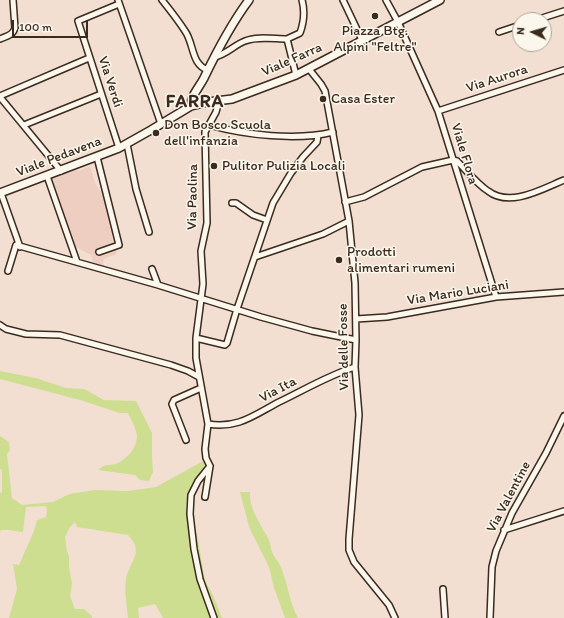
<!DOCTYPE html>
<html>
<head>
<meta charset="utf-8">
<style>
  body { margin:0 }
  #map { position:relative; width:564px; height:618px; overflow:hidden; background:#f3dfd2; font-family:Itim,sans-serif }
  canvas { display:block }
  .north { position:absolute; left:512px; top:12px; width:40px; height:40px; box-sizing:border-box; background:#fbf7ec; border:1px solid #aea59a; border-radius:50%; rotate:275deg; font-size:11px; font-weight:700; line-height:16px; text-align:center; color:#3b2a1e }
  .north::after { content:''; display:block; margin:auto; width:14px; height:18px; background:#3b2a1e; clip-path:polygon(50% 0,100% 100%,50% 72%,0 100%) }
  .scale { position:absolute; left:12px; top:20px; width:76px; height:18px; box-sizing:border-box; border:2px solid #3b2a1e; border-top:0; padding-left:5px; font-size:12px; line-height:14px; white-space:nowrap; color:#3b2a1e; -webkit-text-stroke:3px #fbf7ec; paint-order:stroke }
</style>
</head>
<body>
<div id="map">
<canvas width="564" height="618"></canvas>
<div class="north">N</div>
<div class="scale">100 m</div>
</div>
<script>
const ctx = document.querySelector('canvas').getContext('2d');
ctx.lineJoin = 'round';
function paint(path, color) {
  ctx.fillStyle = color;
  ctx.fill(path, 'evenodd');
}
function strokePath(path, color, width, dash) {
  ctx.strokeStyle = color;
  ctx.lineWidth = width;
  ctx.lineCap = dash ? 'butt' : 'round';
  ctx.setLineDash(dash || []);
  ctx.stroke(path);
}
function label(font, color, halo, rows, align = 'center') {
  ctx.font = font + ' Itim,sans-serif';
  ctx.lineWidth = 3;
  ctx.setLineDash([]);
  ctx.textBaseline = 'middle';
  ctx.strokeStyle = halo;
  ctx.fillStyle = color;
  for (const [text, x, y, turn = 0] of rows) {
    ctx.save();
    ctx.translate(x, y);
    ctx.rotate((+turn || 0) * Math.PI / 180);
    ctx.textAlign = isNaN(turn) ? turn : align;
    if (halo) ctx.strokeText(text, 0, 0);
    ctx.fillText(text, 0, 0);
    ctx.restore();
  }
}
paint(new Path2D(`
  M90,166L95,183L103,195L113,241L117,254L106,258L103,260L104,271L95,269L91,255L68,243L48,180L75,170L79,171Z`), '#edcec0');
paint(new Path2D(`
  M0,371L36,378L66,388L84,389L104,400L136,401L152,433V456L153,472L149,481L140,480L135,475L98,470C107,462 109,467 118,463C127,458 137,448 137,436C136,429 131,419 128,413H120L80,400L0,379Z
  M0,436L9,442L10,450L7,454L12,498L22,505L53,502L69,494L95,490L128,491L156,487L203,461L205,465L189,490L186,505L192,545L213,618H163L155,604L138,608L139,618H128C127,606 124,592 126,580C128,561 146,554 128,535L77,527L75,522L70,527L65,537L67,551L69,556V567L72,584L70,596L75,609H84L92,616V618H9L17,589L13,564L19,565L34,531L37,520L46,517L47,511L46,506L26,507L23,532C16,532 9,529 1,530L0,532V493L2,492V470L0,469Z
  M240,492H250C249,510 261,524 269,540C271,544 270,548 272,552C274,557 278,561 280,565C288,582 289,602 298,618H285L274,588L269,567L249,527Z
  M192,530L197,533L205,581L213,595L222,618H215L202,583Z`), '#cede91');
const street = new Path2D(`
  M118,0L161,124
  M162,0C170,10 178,20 185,31C194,43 191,65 208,70
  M343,0L362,40
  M386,0L398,22L438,111L496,297
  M536,20L564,11
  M499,32L520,25
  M0,39C7,36 13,35 15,28L13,0
  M214,57C226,55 234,45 245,41C257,36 274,39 287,39
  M309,69L321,84L325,91L349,221L355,283L356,340L355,367L359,415L349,539V550L354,562L389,605L395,618
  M296,75L287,39L300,33C304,22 305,11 302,0
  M0,96L89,58
  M0,97L61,171
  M219,101L216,112L205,132L207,223L201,251L203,284L196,338V358L208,424C238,429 254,415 279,402C304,390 329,375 355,367
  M438,111L564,70
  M24,125L101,94
  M209,125C245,135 297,141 333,132
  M127,144L136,189L149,232
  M119,148L78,21L119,4
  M97,157L119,245L99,252
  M47,176L77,262
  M1,193L20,247
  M345,202L364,197L422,167L453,160L457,161C466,170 477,184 488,191C510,208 542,189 564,180
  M232,203H236L253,215L267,220
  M255,257L323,234L349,221
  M152,269L158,285L261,317L312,331L356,340
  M8,271L16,245L158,285
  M356,319L387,317L496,297L564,292
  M0,325L6,329L26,334L60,335L171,365L188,371L199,377
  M196,338L225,345L227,343L237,309L273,203L291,173L303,157L317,142L318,136
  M186,440L172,404L174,400L201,388
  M210,466L198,481L191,495L190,514L194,549L200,579L214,618
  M205,497L210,466L206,458L205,449L208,424
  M504,530L564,511
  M443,589L445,618
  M490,618L492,567L496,551L512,513L546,453L564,416`);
const secondary = new Path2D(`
  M191,106C191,95 199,88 204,78C217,51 231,24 249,0
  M0,193L119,148L151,130L191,106L208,102L232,99L296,75L440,0`);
strokePath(street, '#3b2a1e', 8);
strokePath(secondary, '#3b2a1e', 10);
strokePath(street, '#fbf7ec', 5);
strokePath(secondary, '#fbf7ec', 7);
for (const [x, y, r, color] of [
  [375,16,4,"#3b2a1e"],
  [323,99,4,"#3b2a1e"],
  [156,133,4,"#3b2a1e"],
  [214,166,4,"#3b2a1e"],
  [339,260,4,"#3b2a1e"]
]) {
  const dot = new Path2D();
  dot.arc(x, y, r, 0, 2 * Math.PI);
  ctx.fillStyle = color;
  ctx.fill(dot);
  strokePath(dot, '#fbf7ec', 1.5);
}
label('14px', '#3b2a1e', '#fbf7ec', [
  ["Piazza Btg.",375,31,"center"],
  ["Alpini \"Feltre\"",375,47,"center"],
  ["Casa Ester",331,99],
  ["Don Bosco Scuola",164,125],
  ["dell'infanzia",164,141],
  ["Pulitor Pulizia Locali",222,166],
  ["Prodotti",347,252],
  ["alimentari rumeni",347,268]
], 'left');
label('14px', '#3b2a1e', '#fbf7ec', [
  ["Viale Farra",292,60,-24],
  ["Via Aurora",497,79,-18],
  ["Via Verdi",110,82,72],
  ["Viale Flora",464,154,73],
  ["Viale Pedavena",59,157,-21],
  ["Via Paolina",193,197,-89],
  ["Via Mario Luciani",458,293,-9],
  ["Via delle Fosse",344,347,-91],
  ["Via Ita",278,390,-28],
  ["Via Valentine",509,497,-62]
]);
ctx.letterSpacing = '1px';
label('bold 18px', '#3b2a1e', '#fbf7ec', [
  ["FARRA",195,102]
]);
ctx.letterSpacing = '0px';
</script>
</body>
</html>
